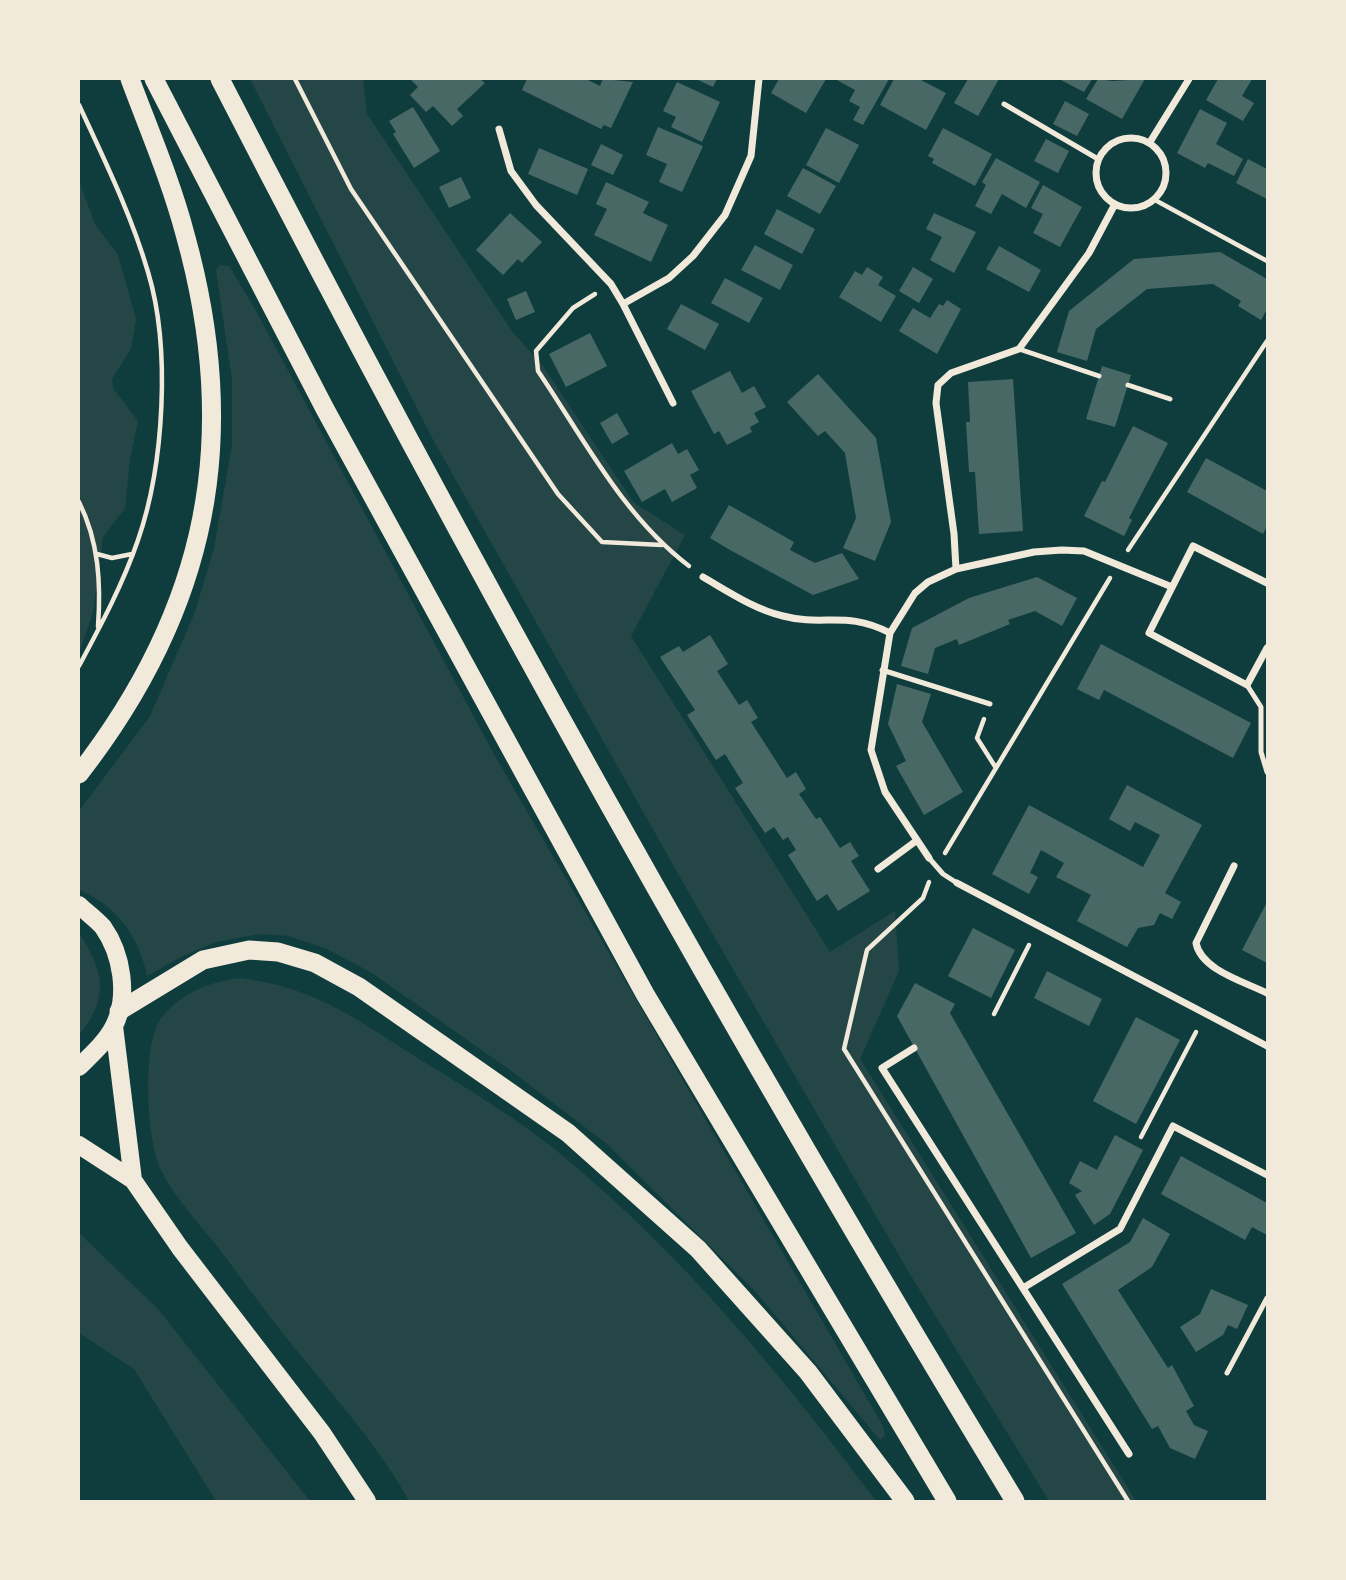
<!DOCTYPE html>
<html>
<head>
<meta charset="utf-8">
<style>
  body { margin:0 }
  #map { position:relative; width:1346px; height:1580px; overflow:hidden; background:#0f3d3e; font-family:Inter,sans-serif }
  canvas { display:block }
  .frame { position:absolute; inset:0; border:80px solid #f1e9da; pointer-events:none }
</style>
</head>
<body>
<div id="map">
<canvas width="1346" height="1580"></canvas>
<div class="frame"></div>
</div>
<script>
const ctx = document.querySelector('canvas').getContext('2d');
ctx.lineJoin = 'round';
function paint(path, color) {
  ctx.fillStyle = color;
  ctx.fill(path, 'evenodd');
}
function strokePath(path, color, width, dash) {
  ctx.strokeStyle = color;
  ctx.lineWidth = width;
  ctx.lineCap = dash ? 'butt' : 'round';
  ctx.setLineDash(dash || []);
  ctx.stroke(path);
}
paint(new Path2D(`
  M250,79H363L367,114L512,331L543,366L634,503L685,535L631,636L830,952L895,911L899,971L860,1059L1136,1501H1049L908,1271L689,893L431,436Z
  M79,181L95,224L118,255L136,319L131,349L112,379L113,388L138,421L130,459L125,508L103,537L93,612L79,653Z
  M219,265L229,266L255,309L495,756L883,1426L885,1436L880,1440L755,1291L607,1144L510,1070L372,973L327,949L288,936L260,934L216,942L183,956L147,976C139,936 117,906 79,890V811L150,716L195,612L214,548L232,445V380L216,270Z
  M79,933C104,971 110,998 79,1035Z
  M240,978C314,987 355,1018 416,1057C468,1089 522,1121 569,1161C686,1259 785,1379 876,1501H409C382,1452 343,1407 308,1364C276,1326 247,1286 217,1246C198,1222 173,1196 160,1168C147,1139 141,1043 162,1017C183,992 209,982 240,978Z
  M79,1233L158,1309L310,1501H216L134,1369L79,1333Z`), '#244646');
paint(new Path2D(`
  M410,79H480L485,83L457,109L463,116L452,126L433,106L426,112L410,95L418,87Z
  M527,79H586L600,86L603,79L633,82L611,128L604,125L601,129L522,90Z
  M696,79H717L713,87Z
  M779,79H826L806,113L771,93Z
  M835,79H889L863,125L853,120L860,107L849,101L855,90Z
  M894,79H919L946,93L926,130L880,105Z
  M968,79H999L978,116L954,103Z
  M1059,79H1092L1084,92Z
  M1098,79L1112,81L1145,79L1122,119L1086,99Z
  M1218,79H1252L1242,96L1254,103L1243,121L1206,100Z
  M677,82L720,102L702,142L671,127L676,117L663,111Z
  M1065,101L1089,114L1077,136L1053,124Z
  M413,107L440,151L414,168L393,134L396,132L389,121Z
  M1200,109L1227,123L1216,144L1243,159L1234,176L1208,163L1205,168L1177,153Z
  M658,127L703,146L682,192L659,182L667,164L646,155Z
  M826,128L859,145L839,183L806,165Z
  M943,128L992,154L975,186L932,163L934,159L928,156Z
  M1046,139L1069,151L1058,173L1034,161Z
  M601,144L623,155L613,175L591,165Z
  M539,148L588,169L577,195L528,174Z
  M996,158L1040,182L1026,208L1002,194L991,214L975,206L986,185L982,182Z
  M1248,159L1267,169V199L1236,183Z
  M803,168L836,186L820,214L787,196Z
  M461,177L471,198L449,208L439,187Z
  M606,182L649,202L643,213L668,225L651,262L594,235L607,209L596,204Z
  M1043,185L1082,207L1060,247L1033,233L1043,214L1031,208Z
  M777,209L815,229L802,254L764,234Z
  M510,213L542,242L522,263L518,259L503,275L476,250Z
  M934,213L976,232L954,273L930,260L942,237L926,229Z
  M755,245L793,265L780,290L741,270Z
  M999,246L1041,270L1029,292L986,269Z
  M1220,252L1267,279V309L1261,320L1238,306L1241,301L1213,284L1147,289L1096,329L1087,361L1057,352L1069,311L1134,259Z
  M867,267L883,277L878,285L896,296L881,322L839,297L855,271L862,275Z
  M913,267L933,279L919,303L899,291Z
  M725,278L763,298L749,323L711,303Z
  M526,291L535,312L516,320L507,299Z
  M947,300L961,309L937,354L899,331L913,308L930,318L939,304L943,306Z
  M681,304L719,324L705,350L667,329Z
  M590,333L607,366L566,387L549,354Z
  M1102,366L1131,375L1115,427L1086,419Z
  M730,371L742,393L754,386L766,407L754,413L759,422L750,427L752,432L727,445L719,431L714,434L691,391Z
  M818,374L876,438L891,522L875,561L843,548L856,518L845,453L825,431L818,436L787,402Z
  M1013,379L1023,531L979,534L975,472H969L966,422H970L968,382Z
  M617,413L629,434L612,444L600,423Z
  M1133,426L1168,443L1129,518L1132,520L1124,536L1084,516L1102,481L1105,482Z
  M672,443L678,454L687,449L699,470L690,475L697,488L672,502L665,489L642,502L624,471Z
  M1206,458L1267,491V526L1263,534L1187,492Z
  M729,505L794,542L790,550L815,563L842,553L859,579L813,595L730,550L710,538Z
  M1037,577L1077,598L1062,626L1035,611L1008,620L1010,624L959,645L957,639L935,648L928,674L901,666L912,628L969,598Z
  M710,635L728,664L717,671L739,705L747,700L758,718L751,722L787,778L796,772L806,789L799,794L816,819L820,817L840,848L850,842L859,856L851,861L870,891L838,911L827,894L817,901L788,855L796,850L788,837L783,840L774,827L765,833L735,788L743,783L725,754L716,760L687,715L695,710L660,657L679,646L683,652Z
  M1101,644L1251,723L1233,758L1104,690L1099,700L1077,689Z
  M897,684L931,694L922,722L963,792L924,815L896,766L906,761L888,724Z
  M1127,785L1202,825L1165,893L1181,902L1172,919L1160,913L1154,925L1138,928L1127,947L1077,921L1091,895L1056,877L1064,863L1041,850L1030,873L1038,877L1029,894L992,874L1029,805L1143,867L1160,835L1135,822L1130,831L1109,819Z
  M1267,902V963L1242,950Z
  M973,928L1015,950L991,998L948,976Z
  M1047,971L1102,999L1089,1026L1034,998Z
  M915,983L955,1004L950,1013L1076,1233L1031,1258L897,1016Z
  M1136,1017L1180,1040L1136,1124L1093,1101Z
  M1115,1135L1143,1150L1110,1214L1094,1225L1075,1195L1082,1191L1069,1183L1080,1161L1097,1170Z
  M1181,1156L1267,1203V1235L1252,1227L1245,1240L1161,1194Z
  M1143,1218L1170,1234L1152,1267L1118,1290L1168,1368L1172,1365L1194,1406L1186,1411L1194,1425L1208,1431L1195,1459L1170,1448L1158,1426L1152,1429L1062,1284L1130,1242Z
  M1211,1289L1248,1305L1237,1329L1228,1325L1223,1335L1196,1352L1180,1327L1200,1314Z`), '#486865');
strokePath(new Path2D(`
  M295,79L351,189L558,494L602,542L662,545
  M79,105C104,159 131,214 148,272C171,348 164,465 138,540C123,584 101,625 79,666
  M1155,200L1267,261
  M595,294L573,308L536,351L538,371C584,439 623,516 689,566
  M79,502C99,542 101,584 98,627
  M1128,550L1267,341
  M97,554L112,558L132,554
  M984,719L977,738L996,768
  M945,853L1110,578
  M929,882L923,898L867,950L844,1049L1128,1501
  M994,1014L1029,945
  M1141,1137L1196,1032`), '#f1e9da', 4.5);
strokePath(new Path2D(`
  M1004,104L1098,159
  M1019,349L1099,376
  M1128,385L1170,399
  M882,670L990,704
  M1247,685L1261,707V752L1267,772
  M929,858L943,874L957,883
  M1227,1373L1267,1298`), '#f1e9da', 5);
strokePath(new Path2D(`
  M499,129L511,171L536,205L611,284L623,304
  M1096 173a35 35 0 1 1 70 0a35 35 0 1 1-70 0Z
  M1150,142L1189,79
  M673,403L623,304L669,278L693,256L725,215L751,156L759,79
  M956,569L954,534L936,403L938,385L951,373L1019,349L1089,253L1115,204
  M703,577C729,592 754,609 783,616C824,627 846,610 890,633
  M1267,583L1193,546L1149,633L1247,685L1267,648
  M929,858L885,792L871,750L890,633L915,593L928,582L956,569L1034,552L1062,550L1084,551L1172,587
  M1234,866L1196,943C1201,970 1245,982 1267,993
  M878,869L916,841
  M957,883L1267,1046
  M914,1048L882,1068L1129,1454
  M1023,1288L1120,1229L1173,1126L1267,1175`), '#f1e9da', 7);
strokePath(new Path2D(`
  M79,905C86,912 96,919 103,927C122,954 129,996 114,1026C106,1042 91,1055 79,1067
  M114,1026L133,1180
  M79,1145L133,1180L180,1248L322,1433L367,1501`), '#f1e9da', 18);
strokePath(new Path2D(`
  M154,79L325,409L645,994L947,1501
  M220,79C468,562 733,1036 1015,1501
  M79,774C208,608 242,438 185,234C171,181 149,130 130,79
  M119,1011L203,960L249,950L278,952L315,963L359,987L568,1133L698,1249L808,1372L905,1501`), '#f1e9da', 19);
</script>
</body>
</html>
